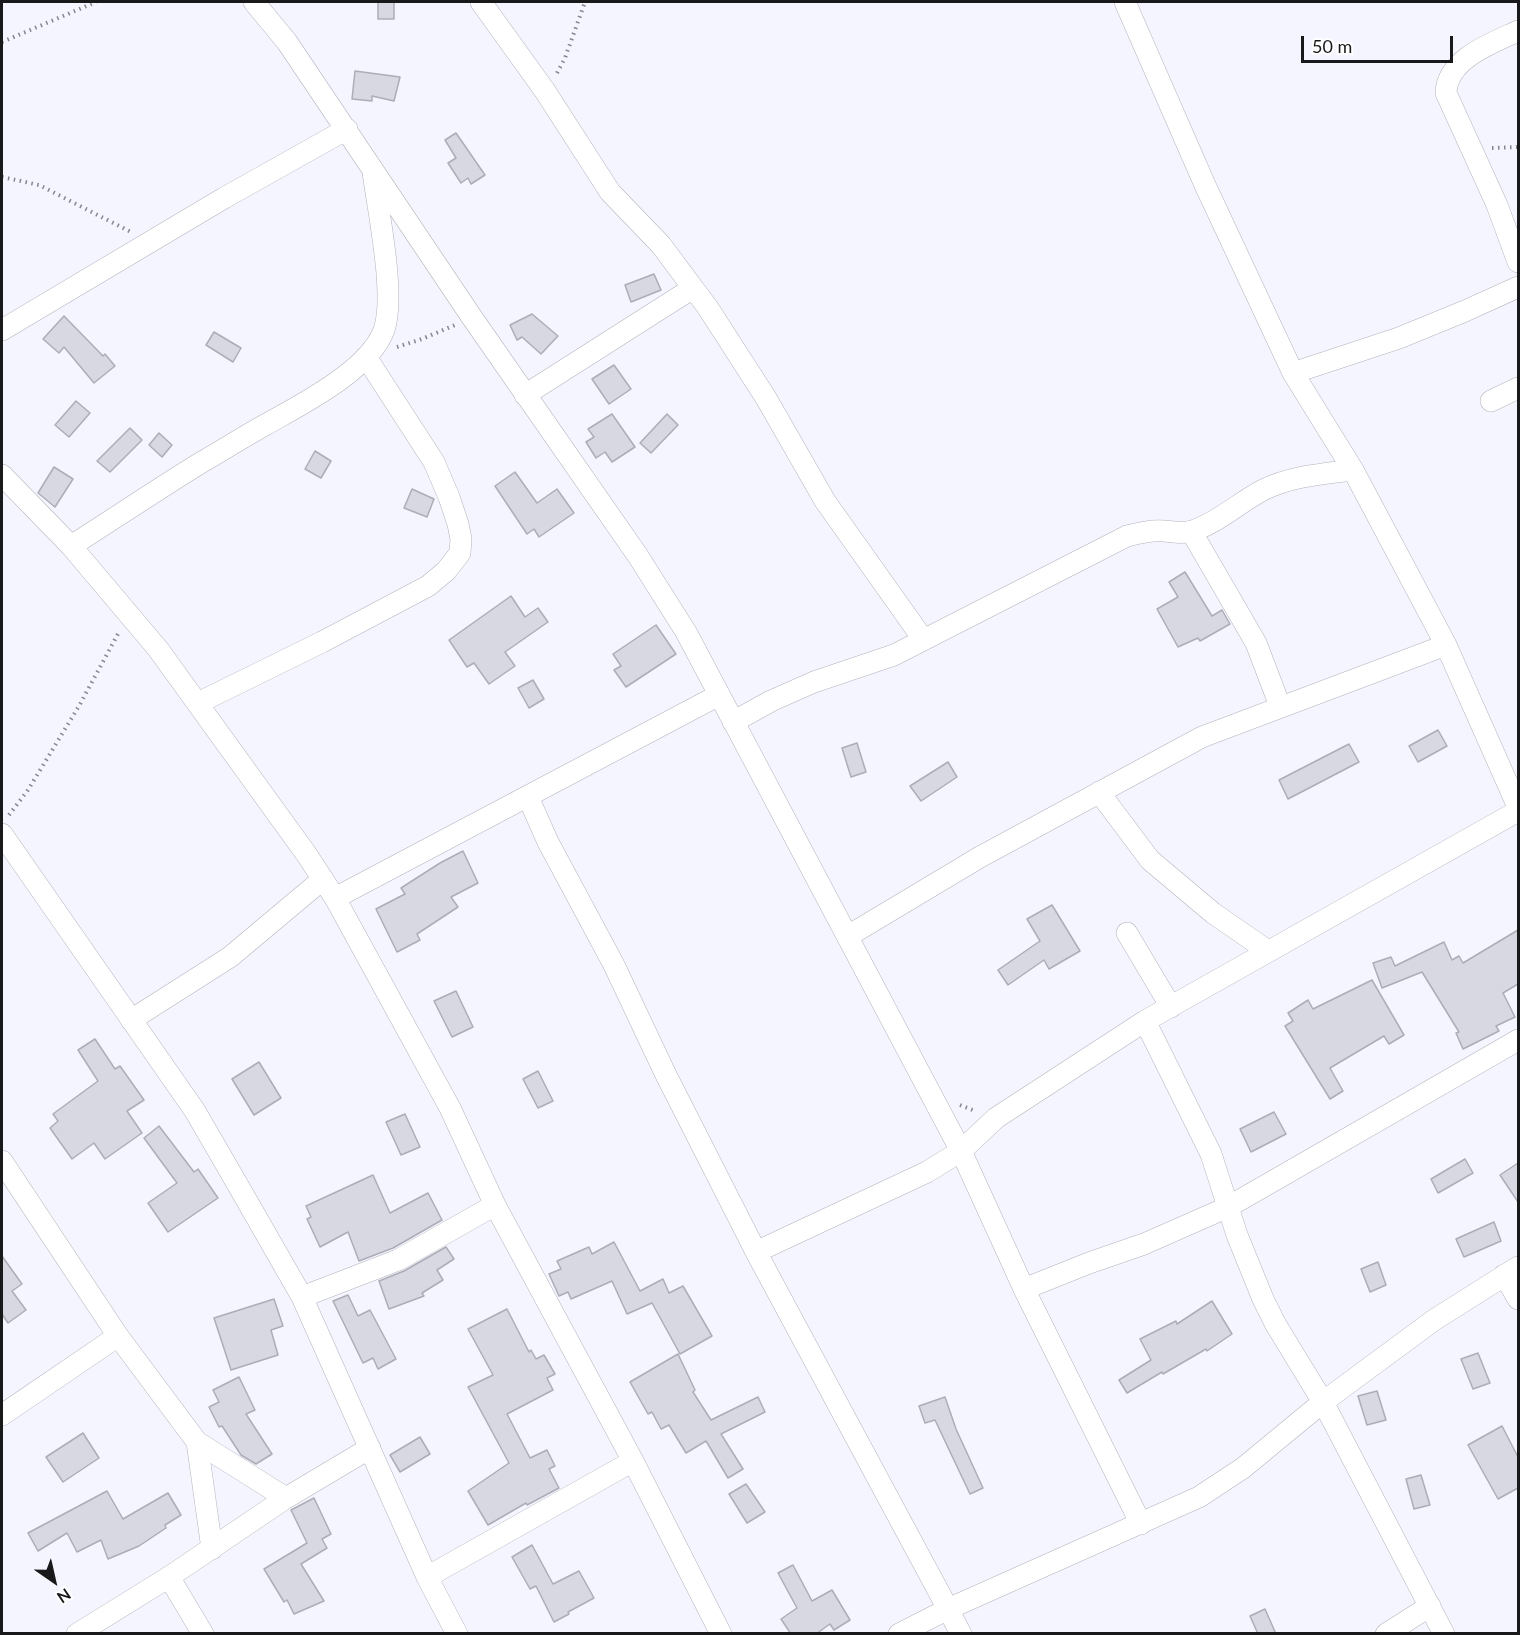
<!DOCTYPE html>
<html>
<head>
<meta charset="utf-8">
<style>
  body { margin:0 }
  #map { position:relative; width:1520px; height:1635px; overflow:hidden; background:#f4f5ff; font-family:Lato,sans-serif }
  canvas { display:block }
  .frame { position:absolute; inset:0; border:3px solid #19191c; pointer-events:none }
  .north { position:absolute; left:24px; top:1551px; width:60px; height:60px; -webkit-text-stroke:4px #fff; paint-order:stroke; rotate:146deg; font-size:16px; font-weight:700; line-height:24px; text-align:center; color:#19191c }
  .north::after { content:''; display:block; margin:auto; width:21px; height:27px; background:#19191c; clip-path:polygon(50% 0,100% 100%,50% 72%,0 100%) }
  .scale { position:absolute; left:1301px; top:36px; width:152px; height:27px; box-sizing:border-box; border:3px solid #19191c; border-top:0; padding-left:8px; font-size:18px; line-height:21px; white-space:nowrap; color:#19191c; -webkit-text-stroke:4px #fff; paint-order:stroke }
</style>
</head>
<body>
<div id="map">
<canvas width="1520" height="1635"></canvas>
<div class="frame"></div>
<div class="north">N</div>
<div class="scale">50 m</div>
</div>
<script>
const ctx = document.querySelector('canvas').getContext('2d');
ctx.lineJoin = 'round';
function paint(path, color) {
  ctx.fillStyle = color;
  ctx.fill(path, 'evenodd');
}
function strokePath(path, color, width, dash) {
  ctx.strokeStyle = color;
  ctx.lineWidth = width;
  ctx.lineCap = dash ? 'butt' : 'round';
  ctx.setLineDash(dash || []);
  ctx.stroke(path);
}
const building = new Path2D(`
  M378,2H394V19H378Z
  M355,71L400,77L394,101L372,96V101L352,99Z
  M456,133L485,175L471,184L468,178L461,183L448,163L456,158L445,140Z
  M654,274L661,290L631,302L625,285Z
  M532,314L558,336L541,354L522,337L517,340L510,325Z
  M64,316L103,356L105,354L115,366L94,383L64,347L59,353L43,339Z
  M214,332L241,348L233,362L206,345Z
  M614,365L631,389L609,404L592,379Z
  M76,401L90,413L69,437L55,425Z
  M612,414L635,447L612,462L605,452L596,458L586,442L594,437L588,429Z
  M667,414L678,425L651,453L640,443Z
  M130,428L142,440L110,472L97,461Z
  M159,433L172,445L162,457L149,445Z
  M315,451L331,461L321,478L305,469Z
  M54,467L73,479L55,507L38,493Z
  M515,472L537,503L557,489L574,513L539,537L534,529L527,534L495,486Z
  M412,489L434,499L427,517L404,508Z
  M1185,572L1212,616L1222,610L1230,624L1200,641L1198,638L1178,647L1157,609L1178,597L1169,582Z
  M511,596L525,617L538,608L548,622L505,652L515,666L489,684L474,663L467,667L449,640Z
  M656,625L676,654L626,687L614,670L621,666L613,654Z
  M533,680L544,699L529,708L518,688Z
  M1438,730L1447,746L1418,762L1409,746Z
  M857,743L866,772L851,777L842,748Z
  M1349,744L1359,762L1288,799L1279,780Z
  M948,762L957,777L921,801L910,786Z
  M463,851L478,883L451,897L458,907L417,934L420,940L397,952L376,909L405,894L401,888L440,863Z
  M1052,905L1080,951L1049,969L1044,960L1008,985L998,970L1040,941L1027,919Z
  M1518,930V984L1503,993L1515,1017L1496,1026L1499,1031L1463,1049L1456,1033L1459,1032L1422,972L1382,988L1373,963L1391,957L1395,966L1444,942L1452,960L1459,956L1463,963Z
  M1372,980L1404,1035L1389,1044L1384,1036L1330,1068L1343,1091L1330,1099L1285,1026L1293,1021L1288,1013L1308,1000L1313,1009Z
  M456,991L473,1027L452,1037L434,1001Z
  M95,1039L115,1069L120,1066L144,1100L127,1111L142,1133L105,1159L94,1143L72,1159L50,1128L58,1121L53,1114L98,1081L78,1050Z
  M259,1062L281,1098L254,1115L232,1079Z
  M538,1071L553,1101L538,1108L523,1079Z
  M1274,1112L1286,1134L1251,1152L1240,1129Z
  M405,1114L420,1147L401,1155L386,1122Z
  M159,1126L194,1172L198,1169L218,1198L168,1232L148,1203L177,1183L144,1138Z
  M1465,1159L1473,1173L1438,1193L1431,1179Z
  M1518,1163V1202L1500,1175Z
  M373,1175L390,1213L428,1193L442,1220L393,1248L359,1261L348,1232L320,1247L307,1219L311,1217L306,1206Z
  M1494,1222L1501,1241L1464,1257L1456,1239Z
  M614,1242L640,1291L663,1279L669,1293L683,1286L712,1336L680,1354L652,1303L627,1314L612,1281L571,1299L568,1292L559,1296L549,1274L561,1269L557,1261L589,1247L592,1254Z
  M446,1247L454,1259L437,1270L443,1280L422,1293L424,1296L389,1309L379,1281L404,1271Z
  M2,1256L22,1284L12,1291L26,1310L8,1323L2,1314Z
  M1378,1262L1386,1285L1370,1292L1361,1269Z
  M348,1295L358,1316L370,1310L396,1359L378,1369L373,1358L363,1363L333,1301Z
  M274,1299L283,1326L271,1330L278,1355L231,1370L214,1318Z
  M1212,1301L1232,1334L1207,1351L1206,1349L1163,1374L1162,1372L1127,1393L1119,1380L1151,1360L1140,1339L1176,1321L1177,1324Z
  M507,1309L529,1352L531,1350L536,1359L544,1355L555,1374L547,1378L553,1390L507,1414L530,1458L547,1450L555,1466L549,1469L559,1488L527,1505L526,1503L488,1525L468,1491L509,1463L468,1387L493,1375L468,1329Z
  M1478,1353L1490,1383L1473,1389L1461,1359Z
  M678,1354L695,1390L693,1392L711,1420L758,1397L765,1412L721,1434L743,1469L728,1478L706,1441L686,1453L669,1425L661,1429L652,1412L648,1414L630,1382Z
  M239,1377L255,1410L246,1414L272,1454L256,1464L241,1455L222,1426L219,1427L209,1407L219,1402L213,1390Z
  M1377,1391L1386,1420L1367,1425L1358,1396Z
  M945,1397L956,1429L983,1488L970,1494L935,1420L925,1423L919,1406Z
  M1502,1426L1518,1457V1488L1498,1499L1468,1445Z
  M83,1433L99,1458L63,1482L46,1457Z
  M420,1437L430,1454L400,1472L390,1455Z
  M1421,1475L1430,1505L1414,1509L1406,1479Z
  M746,1484L765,1512L747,1523L729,1494Z
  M107,1491L123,1519L168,1493L181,1515L165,1525L166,1528L139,1546L108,1559L101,1540L77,1552L67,1533L38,1551L28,1533Z
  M314,1498L331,1534L322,1539L327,1548L301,1564L324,1601L294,1614L287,1600L284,1602L264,1569L307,1543L291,1510Z
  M532,1545L553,1584L579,1571L594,1598L568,1612L569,1614L554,1622L536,1586L530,1589L512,1557Z
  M793,1565L812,1601L832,1590L850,1620L834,1630L830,1624L816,1634H791L781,1619L797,1608L778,1573Z
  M1265,1609L1276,1634H1258L1250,1616Z`);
paint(building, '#d7d8e1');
strokePath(building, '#acadb6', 1.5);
const minor = new Path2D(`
  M254,2L287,42L471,316L638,556L686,632L961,1151L1024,1289L1141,1524
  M481,2L545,91L610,192L661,245L708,308L766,398L825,501L923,639
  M1125,2L1205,185L1293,373L1353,470L1446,645L1518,807
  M1518,31C1492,43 1447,59 1446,93L1497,205L1518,262
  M2,330L224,198L347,129
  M1293,373L1399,338L1465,311L1518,287
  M525,395L693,288
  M1491,401L1518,388
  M2,475L71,546L158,649L307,855L335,898L450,1108L495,1205L633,1461L721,1634
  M1191,531L1256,643L1280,706
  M71,546C115,518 158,489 202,462C223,450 243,437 265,425C300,405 369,371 384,330C396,295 378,211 373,172
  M198,703L322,642L428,586L446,571L460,553L461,539L458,524L449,497L434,462L366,357
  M733,722L771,701L814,682L894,655L1127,536C1139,533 1151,530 1164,531C1175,532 1184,534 1195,530C1220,521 1240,502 1263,490C1291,476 1322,474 1353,470
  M1099,792L1150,860L1213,913L1268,951
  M528,797L548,842L614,965L665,1073L756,1252L948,1609L899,1634
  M2,834L195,1111L243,1194L302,1297L427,1577L457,1634
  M335,898L719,695
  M1127,933L1171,1007
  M848,936L980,857L1202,737L1446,645
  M131,1020L230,957L323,879
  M1145,1021L1211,1154L1237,1235L1263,1299L1276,1325L1323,1402L1444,1634
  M2,1161L118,1336L197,1442L286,1498
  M756,1252L927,1172L961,1151L996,1118L1145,1021L1518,811
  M1504,1275L1518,1299
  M1024,1289L1089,1263L1144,1244L1228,1207L1518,1040
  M302,1297L398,1260L495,1205
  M2,1415L118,1336
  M197,1442L212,1549
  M169,1577L203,1634
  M427,1577L633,1461
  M77,1634L169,1577L286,1498L370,1448
  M961,1634L948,1609L1199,1497L1243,1468L1323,1402L1434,1320L1518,1267
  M1386,1634L1430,1606`);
strokePath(minor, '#b2b3bc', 22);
strokePath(new Path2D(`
  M2,42L96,2
  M557,73L565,58L585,2
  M1492,148L1518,147
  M2,177L39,185L131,232
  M397,347L422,339L455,325
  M9,815L28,790L79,706L119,632
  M960,1105L975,1111`), '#86878d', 4, [1.5, 4.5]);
strokePath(minor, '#fff', 21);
</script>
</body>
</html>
